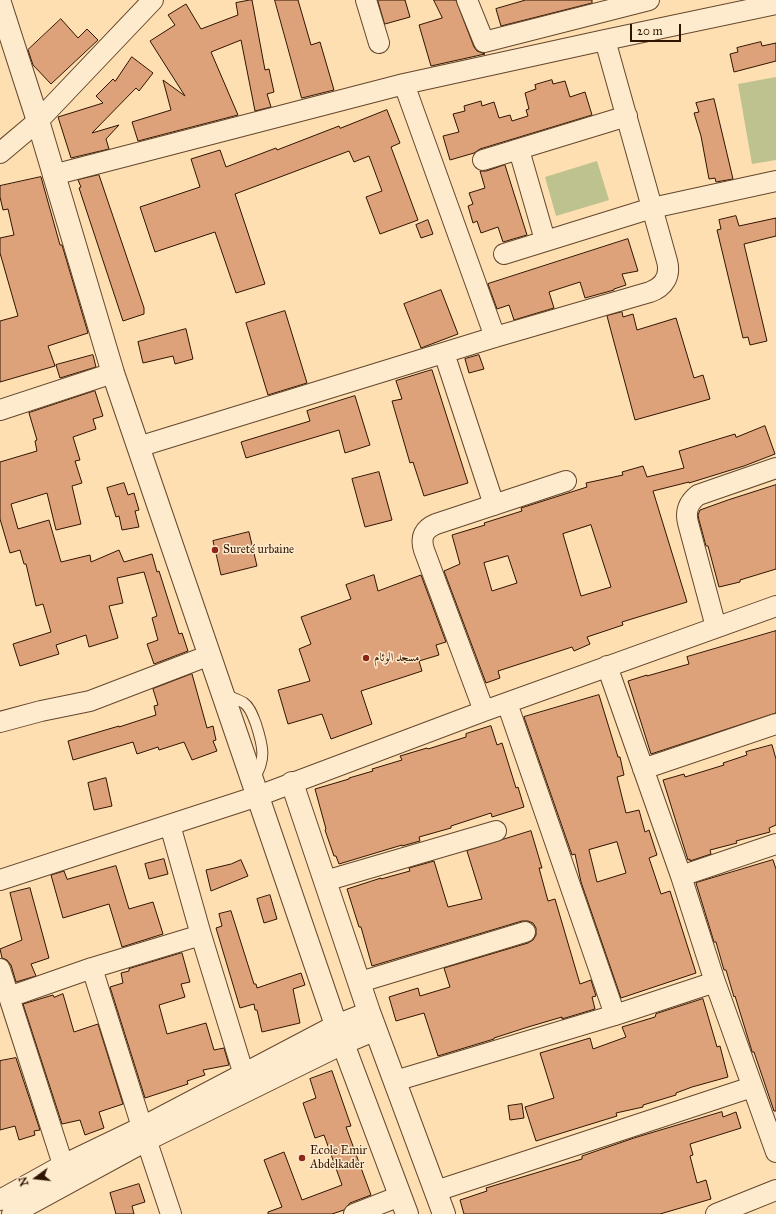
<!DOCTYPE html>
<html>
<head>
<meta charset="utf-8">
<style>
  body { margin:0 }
  #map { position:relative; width:776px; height:1214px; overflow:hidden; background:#fedfb2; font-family:"IM FELL Great Primer",serif }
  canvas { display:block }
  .north { position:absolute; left:16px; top:1158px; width:40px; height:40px; -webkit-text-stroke:3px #feeacd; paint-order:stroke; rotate:255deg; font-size:11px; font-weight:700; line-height:16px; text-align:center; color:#311400 }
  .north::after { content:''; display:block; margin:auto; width:14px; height:18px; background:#311400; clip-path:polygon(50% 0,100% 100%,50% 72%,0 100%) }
  .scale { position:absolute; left:630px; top:24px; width:51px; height:18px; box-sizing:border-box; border:2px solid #311400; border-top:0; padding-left:5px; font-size:12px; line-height:14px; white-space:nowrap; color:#311400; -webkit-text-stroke:3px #feeacd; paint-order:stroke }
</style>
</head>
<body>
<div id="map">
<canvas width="776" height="1214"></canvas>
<div class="north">N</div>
<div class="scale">20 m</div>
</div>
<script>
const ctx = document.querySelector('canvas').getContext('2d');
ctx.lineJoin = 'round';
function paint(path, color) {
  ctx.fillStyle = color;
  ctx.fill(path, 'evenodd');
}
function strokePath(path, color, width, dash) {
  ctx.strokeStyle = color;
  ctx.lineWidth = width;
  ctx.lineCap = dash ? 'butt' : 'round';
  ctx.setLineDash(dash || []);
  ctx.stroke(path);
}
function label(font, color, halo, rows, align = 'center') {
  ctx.font = font + ' "IM FELL Great Primer",Amiri,serif';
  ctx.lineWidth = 3;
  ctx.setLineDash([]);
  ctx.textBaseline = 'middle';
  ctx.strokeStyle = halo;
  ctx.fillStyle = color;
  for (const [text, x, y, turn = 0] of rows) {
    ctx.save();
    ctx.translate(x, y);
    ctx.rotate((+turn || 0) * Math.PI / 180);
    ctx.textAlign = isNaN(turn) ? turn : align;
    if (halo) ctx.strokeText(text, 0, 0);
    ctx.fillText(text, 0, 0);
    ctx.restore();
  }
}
paint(new Path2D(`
  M776,77V160L752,164L738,84Z
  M597,161L609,200L556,216L545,177Z`), '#bec28e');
const building = new Path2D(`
  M250,0H252L265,70L269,69L274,92L267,94L271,107L255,111L241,40L211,52L238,115L138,141L132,122L171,110L163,80L185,96L150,41L175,25L168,15L186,4L201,29L238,15L236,3Z
  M275,0H298L311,45L320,42L334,90L302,98Z
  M378,0H405L410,17L385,24Z
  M434,0H456L474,47L477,51L485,54L431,66L419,25L442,18Z
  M526,0H592V3L501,26L496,9Z
  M61,19L78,38L87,29L98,40L51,84L33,65L28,50Z
  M761,42L762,46L776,43V61L734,72L730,54L738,52L737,48Z
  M132,57L153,73L139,91L136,88L92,133L119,125L106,139L109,149L71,158L58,117L103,103L96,96L113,79L115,81Z
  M552,80L553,84L565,81L570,97L585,92L592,115L480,149L474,153L450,160L443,136L459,132L453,114L465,111L464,106L481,101L482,106L494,102L499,118L510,115L512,121L528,116L526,110L529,109L525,93L536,89L535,85Z
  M714,99L733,179L716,182L715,178L709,179L701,136L694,113L699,112L696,103Z
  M387,110L400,143L391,147L418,220L380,234L366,197L382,191L369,156L354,162L349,151L235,194L265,284L236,293L215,232L155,252L140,207L200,187L191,159L220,150L226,167L276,148L277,150L339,126L340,128Z
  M505,165L527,235L503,242L498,227L481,233L477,221L473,223L468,206L473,204L469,193L485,188L480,171H486Z
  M99,175L144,308V314L123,321L79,188L81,187L78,180Z
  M41,177L60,245H62L88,333L48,346L55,366L0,382V321L18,316L0,253V238L14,235L8,209L3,210L0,197V186Z
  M736,216L739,226L776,218V236L744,244L767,341L750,345L748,337L743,338L717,230L721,229L719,220Z
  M428,220L433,234L421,238L416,225Z
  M628,239L638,271L622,274L626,285L614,289V290L585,298L580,282L549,292L554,308L514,320L509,305L497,309L488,284Z
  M441,290L458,334L421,348L404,304Z
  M285,311L307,383L268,395L246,323Z
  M622,312L623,317L633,314L637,330L676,318L694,378L703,375L710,399L635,420L607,316Z
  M186,329L193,359L175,364L173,356L143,363L138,342Z
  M93,355L96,367L60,378L56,365Z
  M479,355L484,369L469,373L465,359Z
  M432,370L468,483L424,496L413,462L410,463L392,401L402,399L396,381Z
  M95,391L103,416L93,419L96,429L73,437L80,460L75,461L82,483L72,486L81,524L56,530L47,493L11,504L18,529L49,520L61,562L90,555L91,562L119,550L124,562L152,554L157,572L159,571L179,634L182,633L188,651L154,664L147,644L158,640L152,618L157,616L144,572L117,578L123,603L109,606L118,638L89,647L86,635L56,645L59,654L20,666L13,644L51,632L43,604L36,606L26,564H24L20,550L10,553L0,519V462L37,451L35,441L37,440L29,413Z
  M355,396L370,445L345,453L339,430L246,458L241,442L310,421L307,411Z
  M765,426L775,454L744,466L689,483V482L653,491L687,602L622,622L623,625L587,637L590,644L574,651L572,647L498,671L500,678L486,683L444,571L460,564L452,535L485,525L484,523L522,511L521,508L587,487L586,483L623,475L622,472L643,466L647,477L684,468L679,451L735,434L736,437ZM591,525L611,587L581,596L563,534ZM508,556L517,583L492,591L484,563Z
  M379,472L392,520L365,527L352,479Z
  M124,483L128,495L134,493L139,510L135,511L139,527L122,530L119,516L116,517L107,488Z
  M776,485V569L740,580V582L719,587L708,546H706L699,520L698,515L700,510L728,500Z
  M249,532L257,566L221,575L213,541Z
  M374,575L378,591L421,575L446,642L436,645L439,655L419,661L422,671L361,691L372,724L331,739L322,714L288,724L278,690L310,681L299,649L311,644L301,617L351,599L346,585Z
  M776,631V713L651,754L628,681L647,675V676L689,664L687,657Z
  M192,674L207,728L213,726L216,740L213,741L217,751L192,760L184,742L159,750L158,747L137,754L133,742L73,760L68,741L119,726V727L156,715L154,706L158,705L153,689Z
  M599,695L618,757H620L624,775L617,777L626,813L639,810L645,832L649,830L657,855L649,858L661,894L670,891L696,973L621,998L581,882L575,854L572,855L524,717ZM617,842L626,873L597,882L589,850Z
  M491,726L497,745L502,743L516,788L518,787L524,807L492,817L491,813L451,826V828L419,837L420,841L402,846V845L339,864L336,856H334L325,830L326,829L315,789L349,779V778L373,771L372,769L402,760L400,756L427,748L428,749L466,737V734Z
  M772,745L776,759V825L769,828L770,832L736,841L737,843L710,850L711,854L690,861V859L688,860L663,780L684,774L685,777L724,765L723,763L747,755L746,752Z
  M106,778L112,806L94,810L88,783Z
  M531,831L542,868H539L548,901L555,899L580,984L591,980L596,996L592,997L595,1009L562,1019V1017L528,1027L494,1038V1039L438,1056L424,1013L396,1021L389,997L418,988L420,996L450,987L444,968L528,943L533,940L536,935V928L533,923L528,921H522L372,966L361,927H359L347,889L381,878V879L410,871L409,868L434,861L448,907L482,899L467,851Z
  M164,859L168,874L149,879L145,864Z
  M241,860L248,876L211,891L206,870L231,864Z
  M773,860L776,869V1111H774L754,1052H752L751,1048L735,996L734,997L726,970H724L716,942H714L696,883Z
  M116,866L129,909L153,902L163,934L122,947L109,904L63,918L51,875L64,871L67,879Z
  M30,888L49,958L31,964L36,976L16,982L11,965L7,960L2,958L0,949L22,940L10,893Z
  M270,895L277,919L264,923L257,899Z
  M231,911L254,984H256L257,988L301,973L305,985L293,989L300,1023L262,1032L257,1010H255L254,1004L240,1008L216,928L222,926L219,914Z
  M182,953L190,982L181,984L185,997L159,1005L167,1034L206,1023L214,1050L224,1048L229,1065L203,1070L205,1075L187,1081L188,1084L145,1098L110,987L123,983L121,973L129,971V969Z
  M63,994L74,1032L98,1024L123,1104L99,1112L104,1128L85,1135L80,1120L62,1124L23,1004L53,995L54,997Z
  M703,999L717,1047L720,1046L728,1077L692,1087L676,1093V1095L643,1105V1107L616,1113L617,1116L536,1141L525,1107L554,1098L540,1053L590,1038L593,1049L626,1037L622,1027L655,1017L656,1014Z
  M16,1058L40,1130L34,1131L35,1135L19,1140L15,1126L0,1130V1061Z
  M332,1071L351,1126L346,1127L371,1195L350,1203L344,1210L332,1214H268V1212L282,1207L264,1160L284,1152L302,1200L342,1185L324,1135L315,1138L303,1103L316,1098L310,1079Z
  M522,1104L524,1118L510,1120L508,1106Z
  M722,1112L723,1117L736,1112L741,1128L690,1144L693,1155L690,1156L697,1183L706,1180L711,1199L660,1214H464L460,1200L487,1191L486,1188L582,1159V1156L634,1138Z
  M139,1184L145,1202L132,1206L134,1214H116L110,1193Z`);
paint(building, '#dda27a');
strokePath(building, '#311400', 1);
const service = new Path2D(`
  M224,694C230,697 238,699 244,703C251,708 253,717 256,724C263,746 267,760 253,780`);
const minor = new Path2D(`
  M366,0L379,43
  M467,0L484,42L649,0
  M404,84L495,337
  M519,150L545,240
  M0,153L38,121L153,0
  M483,160L627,116
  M53,175L404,84L605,40L776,4
  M504,254L652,208L776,181
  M444,353L494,505
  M0,410L113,373
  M138,447L495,337L650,292C664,287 671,276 667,261L605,40
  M716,627L688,523C685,511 688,503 698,495L776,468
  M607,666L681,876L715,982L776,1152
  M507,703L615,1015
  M484,711L424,550C420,537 424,529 436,524L566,481
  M0,722L41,711L90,701L210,655
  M643,769L776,724
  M170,825L201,935L244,1075
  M681,876L776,844
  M0,880L258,796L484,711L776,606
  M325,881L496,831
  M92,968L142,1127L171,1214
  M0,969L67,1177
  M360,982L525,932
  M9,997L92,968L201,935
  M395,1081L615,1015L715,982
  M436,1191L752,1087
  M0,1200L63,1165L142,1127L336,1025L369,1012
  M12,1214L146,1141L343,1044L376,1030
  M354,1214L400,1196
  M716,1214L776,1190`);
const tertiary = new Path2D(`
  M0,3L38,121L113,373L336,1025L407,1214
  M292,783L369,1012L444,1214`);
strokePath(service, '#64472c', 12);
strokePath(minor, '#64472c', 22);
strokePath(tertiary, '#64472c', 24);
strokePath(service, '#feeacd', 10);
strokePath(minor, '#feeacd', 20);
strokePath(tertiary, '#feeacd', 22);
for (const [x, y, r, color] of [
  [215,550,4,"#8f2418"],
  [366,658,4,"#8f2418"],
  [302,1158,4,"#8f2418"]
]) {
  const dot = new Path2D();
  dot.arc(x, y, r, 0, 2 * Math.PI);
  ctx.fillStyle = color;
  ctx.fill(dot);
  strokePath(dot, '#feeacd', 1.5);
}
label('12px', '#311400', '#feeacd', [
  ["Sureté urbaine",223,550],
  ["مسجد الوئام",374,658],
  ["Ecole Emir",310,1151],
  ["Abdelkader",310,1165]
], 'left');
</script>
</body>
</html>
